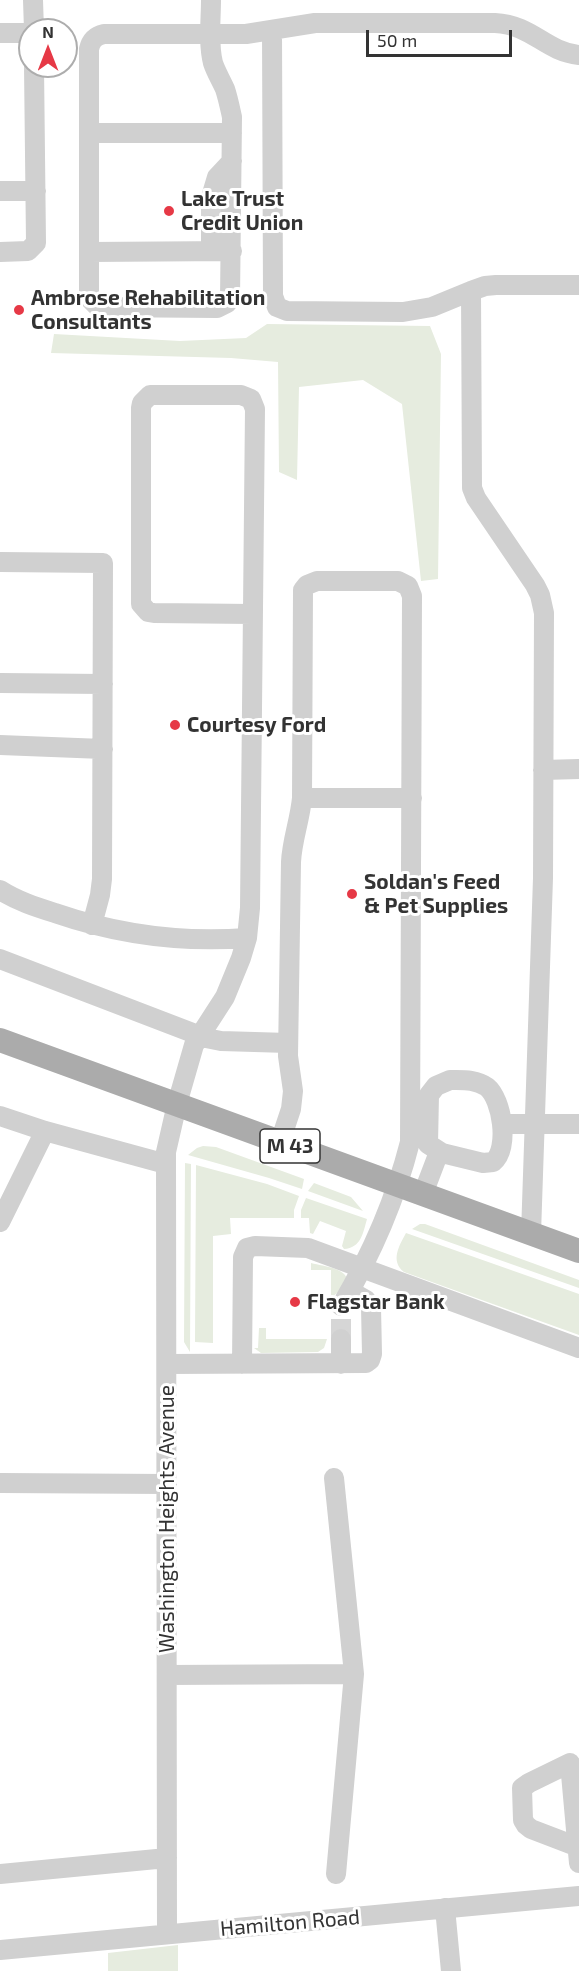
<!DOCTYPE html>
<html>
<head>
<meta charset="utf-8">
<style>
  body { margin:0 }
  #map { position:relative; width:579px; height:1971px; overflow:hidden; background:#fff; font-family:"Exo 2",sans-serif }
  canvas { display:block }
  .north { position:absolute; left:18px; top:18px; width:60px; height:60px; box-sizing:border-box; background:#fff; border:2px solid #adadad; border-radius:50%; rotate:0deg; font-size:16px; font-weight:700; line-height:24px; text-align:center; color:#333 }
  .north::after { content:''; display:block; margin:auto; width:21px; height:27px; background:#e63946; clip-path:polygon(50% 0,100% 100%,50% 72%,0 100%) }
  .scale { position:absolute; left:366px; top:30px; width:146px; height:27px; box-sizing:border-box; border:3px solid #333; border-top:0; padding-left:8px; font-size:18px; line-height:21px; white-space:nowrap; color:#333; -webkit-text-stroke:4px #fff; paint-order:stroke }
</style>
</head>
<body>
<div id="map">
<canvas width="579" height="1971"></canvas>
<div class="north">N</div>
<div class="scale">50 m</div>
</div>
<script>
const ctx = document.querySelector('canvas').getContext('2d');
ctx.lineJoin = 'round';
function paint(path, color) {
  ctx.fillStyle = color;
  ctx.fill(path, 'evenodd');
}
function strokePath(path, color, width, dash) {
  ctx.strokeStyle = color;
  ctx.lineWidth = width;
  ctx.lineCap = dash ? 'butt' : 'round';
  ctx.setLineDash(dash || []);
  ctx.stroke(path);
}
function label(font, color, halo, rows, align = 'center') {
  ctx.font = font + ' "Exo 2",sans-serif';
  ctx.lineWidth = 6;
  ctx.setLineDash([]);
  ctx.textBaseline = 'middle';
  ctx.strokeStyle = halo;
  ctx.fillStyle = color;
  for (const [text, x, y, turn = 0] of rows) {
    ctx.save();
    ctx.translate(x, y);
    ctx.rotate((+turn || 0) * Math.PI / 180);
    ctx.textAlign = isNaN(turn) ? turn : align;
    if (halo) ctx.strokeText(text, 0, 0);
    ctx.fillText(text, 0, 0);
    ctx.restore();
  }
}
paint(new Path2D(`
  M267,324L430,326L441,354L438,579L421,581L402,404L363,380L299,387L297,480L279,472L278,362L231,358L51,353L54,334L180,341L246,338Z
  M203,1146L216,1147L304,1179L302,1189L269,1178L188,1155L197,1148Z
  M185,1163L191,1164L190,1352L184,1342Z
  M196,1165L267,1184L299,1196L294,1210V1218H230L231,1234L213,1236V1343L195,1342Z
  M314,1183L351,1197L363,1211L308,1191Z
  M306,1198L367,1219C363,1233 361,1248 344,1249L342,1246L346,1231L320,1221L313,1234L310,1233L309,1218H301V1210Z
  M420,1224H425L579,1280V1288L412,1229Z
  M406,1233L579,1294V1335L404,1272C390,1261 399,1246 406,1233Z
  M311,1263C325,1267 348,1267 348,1284L331,1298V1270H311Z
  M259,1328H266V1339H327L324,1348L318,1352L261,1353L254,1348H258Z
  M178,1945V1971H108V1953Z`), '#e6ecdf');
strokePath(new Path2D(`
  M211,197V225
  M341,1339V1306`), '#d6d6d6', 20, [20, 10]);
strokePath(new Path2D(`
  M33,0L34,30
  M211,0C211,20 208,43 213,63C216,72 221,80 225,89C228,98 230,108 232,117L230,299L227,303L217,308L98,307L90,299L89,293V49C91,40 95,36 104,34H246L315,23H495C533,25 544,51 579,55
  M272,31L273,296L277,307L287,311L403,312L432,307L471,291
  M0,33H30
  M89,133H232
  M0,191H36
  M211,197L217,177L232,161
  M211,225V251
  M0,252L28,251L36,243L34,66
  M89,252L232,251
  M0,562L103,563L102,879L100,895L92,925
  M0,683L103,684
  M0,745L103,749
  M543,770L579,769
  M302,798H412
  M0,890C17,901 36,907 55,913C119,935 180,943 247,938
  M0,959L206,1038L221,1041L288,1043
  M450,1080C463,1080 476,1079 487,1087C502,1099 510,1149 493,1162L483,1163L442,1153L428,1144L429,1095L436,1086Z
  M0,1116L45,1131L166,1164
  M502,1124H579
  M280,1142L291,1109L293,1091L288,1056L291,862C292,840 300,820 302,798L303,590L307,585L317,581H398L408,586L412,596L410,1142C395,1201 373,1252 341,1306
  M423,1194L439,1152
  M0,1222L45,1131
  M531,1234L543,878L544,613L540,595L535,585L476,498L472,488L471,291L485,286L496,285H579
  M167,1364L366,1363L370,1360L372,1354L371,1307L366,1300L350,1291
  M242,1364L243,1257L247,1248L255,1246L308,1248L579,1348
  M341,1364V1339
  M334,1478L354,1674L336,1874
  M0,1483L167,1484
  M167,1675L354,1674
  M578,1847L531,1829L526,1825L523,1820L522,1788L529,1783L570,1763L579,1863
  M0,1874L167,1858
  M445,1908L451,1971
  M167,1934L166,1152L177,1104L194,1045L225,997L241,958L247,938L250,908L255,409L251,399L241,395H150L142,403L141,408V604L148,612L154,613L253,614
  M0,1950L579,1896`), '#d0d0d0', 20);
strokePath(new Path2D(`
  M0,1040L579,1251`), '#ababab', 24);
for (const [x, y, r, color] of [
  [169,211,6,"#e63946"],
  [19,310,6,"#e63946"],
  [175,725,6,"#e63946"],
  [352,894,6,"#e63946"],
  [295,1302,6,"#e63946"]
]) {
  const dot = new Path2D();
  dot.arc(x, y, r, 0, 2 * Math.PI);
  ctx.fillStyle = color;
  ctx.fill(dot);
  strokePath(dot, '#fff', 2);
}
for (const [x, y, w] of [
  [290,1146,60]
]) {
  const box = new Path2D();
  box.roundRect(x - w / 2, y - 17, w, 34, 4.5);
  ctx.fillStyle = '#fff';
  ctx.fill(box);
  strokePath(box, '#333', 1.5);
}
label('bold 20px', '#333', null, [
  ["M 43",290,1146]
]);
label('bold 21px', '#333', '#fff', [
  ["Lake Trust",181,199],
  ["Credit Union",181,223],
  ["Ambrose Rehabilitation",31,298],
  ["Consultants",31,322],
  ["Courtesy Ford",187,725],
  ["Soldan's Feed",364,882],
  ["& Pet Supplies",364,906],
  ["Flagstar Bank",307,1302]
], 'left');
label('21px', '#333', '#fff', [
  ["Washington Heights Avenue",167,1519,-90],
  ["Hamilton Road",290,1923,-5]
]);
</script>
</body>
</html>
